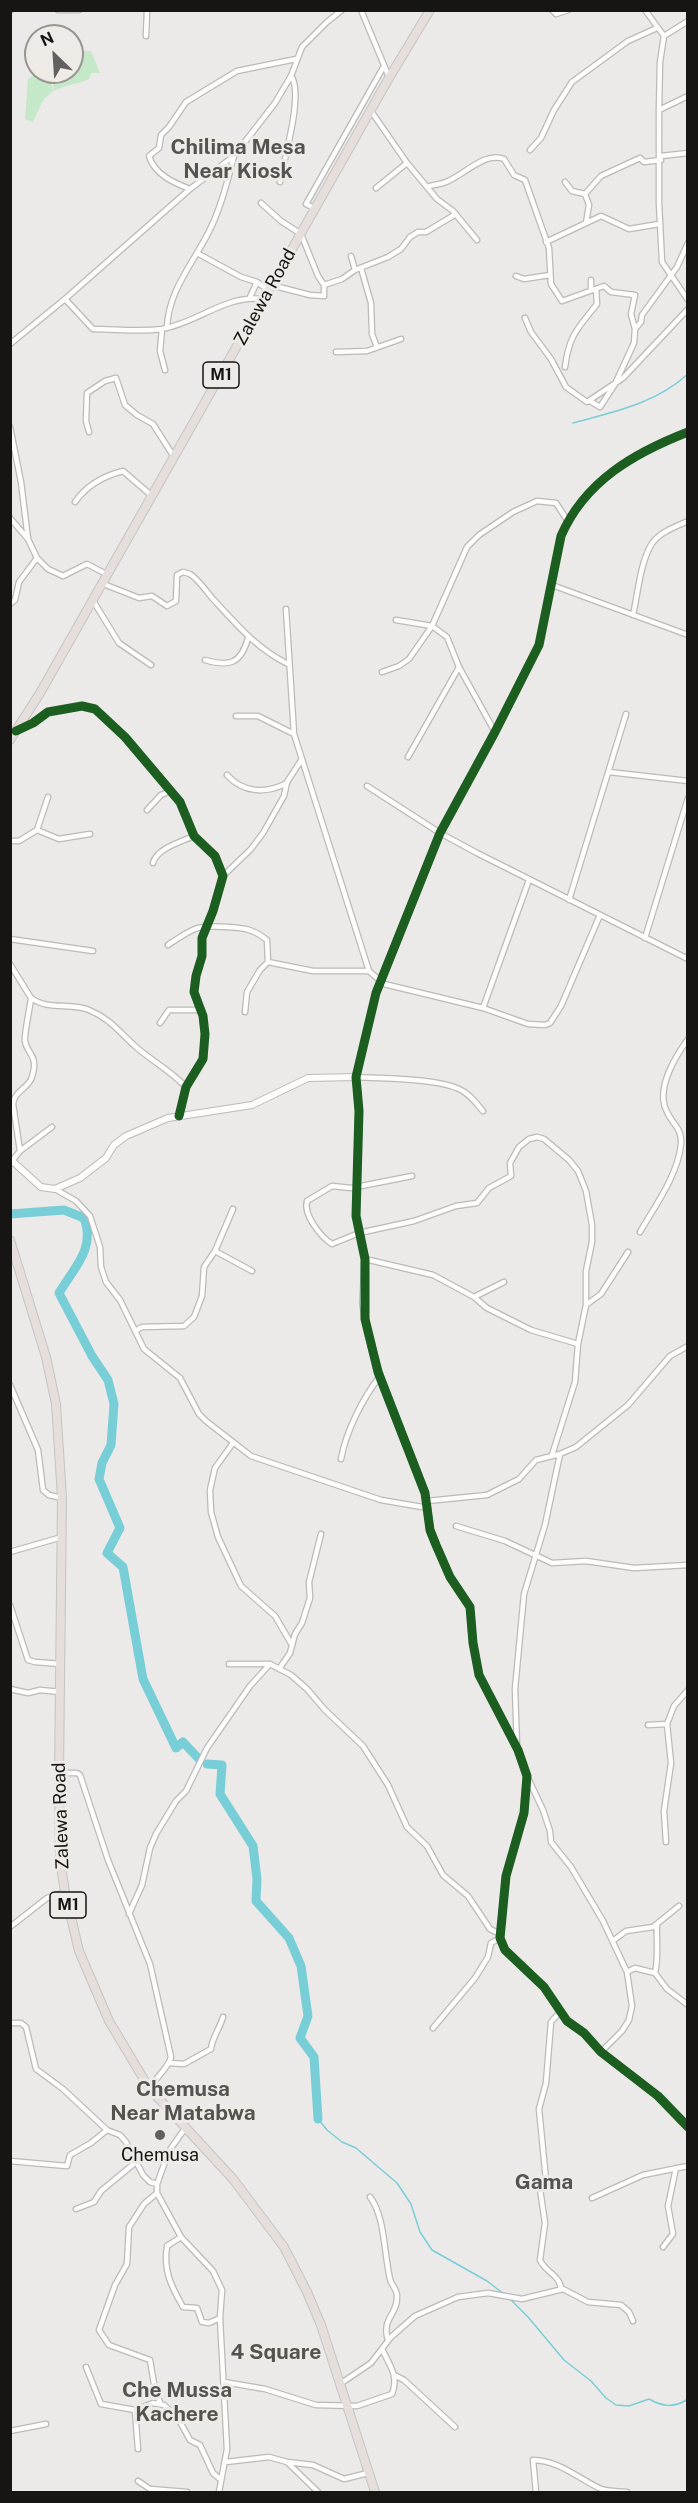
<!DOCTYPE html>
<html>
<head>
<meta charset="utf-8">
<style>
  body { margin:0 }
  #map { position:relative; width:698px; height:2503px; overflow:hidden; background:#eceae8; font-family:"Public Sans",sans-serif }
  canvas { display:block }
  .frame { position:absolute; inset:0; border:12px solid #161513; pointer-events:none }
  .north { position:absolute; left:24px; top:24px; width:60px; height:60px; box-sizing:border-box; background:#eeeae6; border:2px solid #989592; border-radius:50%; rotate:335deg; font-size:16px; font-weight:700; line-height:24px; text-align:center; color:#161513 }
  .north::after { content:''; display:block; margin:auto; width:21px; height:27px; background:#61605e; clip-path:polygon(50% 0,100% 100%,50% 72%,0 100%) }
</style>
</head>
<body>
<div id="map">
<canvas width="698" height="2503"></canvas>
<div class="frame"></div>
<div class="north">N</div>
</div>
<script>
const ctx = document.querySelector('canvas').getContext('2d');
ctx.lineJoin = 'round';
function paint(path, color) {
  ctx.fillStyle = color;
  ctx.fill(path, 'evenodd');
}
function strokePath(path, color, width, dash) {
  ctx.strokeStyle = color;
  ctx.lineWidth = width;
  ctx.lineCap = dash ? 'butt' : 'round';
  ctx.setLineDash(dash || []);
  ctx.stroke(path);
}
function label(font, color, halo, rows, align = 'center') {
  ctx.font = font + ' "Public Sans",sans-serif';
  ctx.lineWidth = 6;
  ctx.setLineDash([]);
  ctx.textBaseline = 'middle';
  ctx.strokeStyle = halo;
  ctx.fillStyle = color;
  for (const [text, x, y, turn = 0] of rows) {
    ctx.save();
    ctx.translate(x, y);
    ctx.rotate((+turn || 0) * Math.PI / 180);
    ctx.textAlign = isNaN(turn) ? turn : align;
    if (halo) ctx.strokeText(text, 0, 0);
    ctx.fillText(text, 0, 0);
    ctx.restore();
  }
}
paint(new Path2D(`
  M91,51L100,73H91L89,79C77,85 66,84 54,91L51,72H72V52Z
  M38,72H50L53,91L43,100L33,122L25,119L28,79Z`), '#c4e8c8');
strokePath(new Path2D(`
  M573,423C613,412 655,404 688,374
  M318,2119L327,2130L342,2142L356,2148L397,2183L411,2204L420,2232L432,2250L487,2281L504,2294
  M511,2300L528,2317L564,2360L591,2381L606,2398L616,2405L629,2406L649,2399C663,2407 674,2408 688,2399`), '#78ced7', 1.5);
strokePath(new Path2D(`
  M10,1214L64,1210L84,1218C96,1248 74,1268 59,1293L92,1356L108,1380L114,1404L111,1445L102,1463L99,1479L120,1528L107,1553L123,1567L143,1679L176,1748L183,1742L199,1759
  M207,1764L222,1765L220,1794L253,1846L257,1879L256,1901L289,1938L301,1966L308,2016L300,2038L314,2057L318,2119`), '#78ced7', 9);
const minor = new Path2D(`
  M58,10H79
  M361,10L389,77
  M552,10L556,14L568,10
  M645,10L664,36L660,62L659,110V203L662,262L688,300
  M10,11L11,10
  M146,36L147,10
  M664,36L688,21
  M659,110L688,96
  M371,111L407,163L437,199L453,211L477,240
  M530,150L541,138L554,110L572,82L628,41L657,28
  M661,156L688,153
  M280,182C284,159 304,93 291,76
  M565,182L572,191L585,194
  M427,187C434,184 440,185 446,182C464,175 485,151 504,159L514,175L525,180L549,248L551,284L562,301L604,286L611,292L635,295L631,314L635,329L634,343L615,384L600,407L590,401
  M376,188L407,163
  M190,189C174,183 154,174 149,156L159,148L161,135L169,127L186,102L237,71L296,59
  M261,203L281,221L301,234L318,276L324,285V296L310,295L271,285
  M316,209L306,204L384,66
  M586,223L589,205L585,194L601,176L640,158L644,162L661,160
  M546,242L601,216L629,229L659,224
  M197,253L241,277L257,282L268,290
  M361,268L371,303L372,334L377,347
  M355,270L388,257L401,249L410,237L418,232H426L456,214
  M516,276L524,279L550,275
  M591,280V290
  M324,285L342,279L355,270L351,256
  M250,297L257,282
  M65,299L93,329C115,329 140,332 162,329C197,323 227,294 263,299
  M525,318L531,332L551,359L566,387L587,402L623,378L688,309
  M167,328C168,288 198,258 213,223C223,201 228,179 234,156
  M162,329L160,351L165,370
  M635,329L641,322L642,315L677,267L688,243
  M10,344L65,299L190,189L234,156L275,103L291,76L302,47L327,22L342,10
  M336,352L367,351L401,339
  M565,367C569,335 578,328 597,304L596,289
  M10,427L21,482L28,539L37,558L48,569L63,576L87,564L106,574
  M89,432L86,421L87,393L105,381L116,378L125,405L137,415L153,424L174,457
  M75,502C87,485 103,476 123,471L152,496
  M10,518L28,539
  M101,583L139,598L152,596L167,606L176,601L177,575L183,572L190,574C199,580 206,591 213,599C236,624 257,649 288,664
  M552,585L688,635
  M92,599L119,643L151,665
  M10,604L15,600L19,582L37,558
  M286,609L294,734L369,971
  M633,615C638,593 640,564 651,545C659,532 675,527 688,521
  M396,620L432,626L447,637L459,667L495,732
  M205,660C229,667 241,664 248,638
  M382,672L399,666L409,659L432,626L467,547L479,535L513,512L537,501L556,503L567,520
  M236,716H258L294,734
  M19,730L33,723L48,712L82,706L95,709L125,737L180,802L194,836L215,856L223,876L213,911L202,938V956L196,976L194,992L203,1016L205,1034L203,1059L186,1087L179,1116
  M408,757L459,667
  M609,772L688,781
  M227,775C243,793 266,794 287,783
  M367,786L440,833L477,853L688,959
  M147,810L161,795L170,791
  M37,830L59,839L90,834
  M10,841H19L37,830L48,797
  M153,863C157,848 181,842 194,836
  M223,876L251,849L263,833L284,796L287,782L302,759
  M569,900L626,714
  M645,938L688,798
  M10,939L93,951
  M168,945C195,927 196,925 228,927C245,928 253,929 267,940L268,962
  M10,964L31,998C49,1011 70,1002 89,1010C111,1019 119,1032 136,1047C152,1061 171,1071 186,1087
  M483,1008L529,880
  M245,1012L247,992L260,970L268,962L313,971H369L384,984L483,1008L528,1024L545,1025L550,1023L561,1006L600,915
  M160,1023L169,1010H200
  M483,1111C476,1103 469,1093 459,1089C435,1078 383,1079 356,1077L376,993L440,833L495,732L539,645L561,536C585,481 634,453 688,432
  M20,1151L13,1104C14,1091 29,1088 32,1077C39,1054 27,1055 25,1041C24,1034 30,1008 31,998
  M12,1161L20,1151L52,1127
  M412,1176L351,1188L332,1186L307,1201C303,1215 321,1237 332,1244L359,1233L414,1221L456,1206L477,1203L489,1188L511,1176L510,1163L519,1147L529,1139L537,1137L544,1139L569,1160L578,1171L586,1191L592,1225V1242L586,1271V1305L578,1344L575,1382L552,1455
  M55,1189L76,1201L90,1216L100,1247L101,1267L106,1282L120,1300L144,1349L180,1378L199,1414L206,1421L251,1456L381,1500L428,1508
  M640,1232C655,1206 678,1175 681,1144C682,1128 673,1125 667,1112C655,1090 675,1057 688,1039
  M215,1251L252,1271
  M365,1259L433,1275L474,1297L487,1308L531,1330L578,1344
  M474,1297L504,1282
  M586,1305L601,1294L628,1252
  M135,1331L142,1327L184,1326L194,1317L202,1296L204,1267L215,1251L233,1209
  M10,1385L38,1450L43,1490L49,1495L62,1498
  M233,1443L215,1468L210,1490L211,1512L218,1537L241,1586L275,1616L292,1645
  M341,1459C346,1431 363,1398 380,1376
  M427,1501L487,1495L519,1479L536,1460L560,1454L576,1447L628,1405L670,1356L688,1346
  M456,1526L505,1541L552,1563L586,1561L634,1568L688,1565
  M10,1552L62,1537
  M10,1605L28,1660L35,1662L61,1664
  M229,1664H270L291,1675L307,1689L325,1710L363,1746L388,1785L407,1827L427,1846L443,1875L468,1896L490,1929L500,1934
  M279,1669L290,1653L295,1634L302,1623L310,1598L309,1582L321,1534
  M10,1689L28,1693L40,1690L61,1692
  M648,1725L667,1724L674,1706L688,1690
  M517,1746L515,1689L524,1594L545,1525L560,1454
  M59,1773H77L80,1775L108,1860L150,1964L171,2057C169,2067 156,2078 149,2088
  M527,1776L543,1810L550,1831L551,1842L571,1867L603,1921L627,1972L632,2006L629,2020L622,2031L601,2052
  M666,1842L664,1811L671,1763L667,1724
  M129,1914L142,1885L150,1848L156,1834L176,1801L186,1791L207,1748L250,1686L270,1664
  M10,1927L47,1898L65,1892
  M614,1940L626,1931L653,1927L679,1906
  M627,1972L635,1968L655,1973L667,1989L688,2005
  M655,1973C659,1956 656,1941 657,1924
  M560,2012L551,2022L546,2083L539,2109L546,2180L540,2189L545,2223L540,2260C545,2272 560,2275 561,2289
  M10,2023H21L26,2027L36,2069L63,2089L107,2130L120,2135L126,2142L143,2175L150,2182L157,2184
  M433,2028L475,1978L488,1957L491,1943L500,1938
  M170,2063L184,2064L211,2049C212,2038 220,2028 223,2017
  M186,2127L169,2151L157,2184V2193L181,2237L213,2271L222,2290L220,2318L227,2449L219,2492
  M10,2161L67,2166L70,2155L91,2143L107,2130
  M157,2193L144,2204L129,2227L127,2264L115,2285L99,2330L109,2345L150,2360L154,2384L160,2403
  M370,2197C385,2216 384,2254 390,2279C391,2285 397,2289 397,2296C398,2315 381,2318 388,2340
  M592,2198L643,2175L688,2166
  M76,2209L94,2202L101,2191L136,2162
  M181,2237L167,2246C163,2270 171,2286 183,2307L197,2308L202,2322L209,2323L220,2318
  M663,2247L673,2234L668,2206L676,2168
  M86,2367L101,2404L135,2410L153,2403L164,2405L178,2418L190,2440L200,2445L213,2473L220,2479
  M396,2376L404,2380L455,2427
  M224,2382L265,2389L316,2405L357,2406L392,2394C399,2376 390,2366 382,2349
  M340,2384L371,2363L391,2337L415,2316L458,2297L488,2293L522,2299L563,2289L588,2302L621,2305L629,2312L633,2321
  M135,2410L138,2449
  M10,2431L46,2424
  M226,2462L269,2457L287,2462L313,2465L344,2479L368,2473
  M288,2463L318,2492
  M138,2481L150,2489L187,2492
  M536,2492L533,2460C560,2461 576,2477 599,2488C607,2492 618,2491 627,2492`);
const tertiary = new Path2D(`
  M10,1159L41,1187L55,1189L80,1178L106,1158L114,1145L126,1136L168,1118L252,1105L308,1078L356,1077L359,1111L356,1216L365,1259L363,1304L368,1334L383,1386L425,1493L430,1530L436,1545L450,1577L470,1607L473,1643L479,1675L518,1750L527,1776L524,1813L506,1876L500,1938L505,1950L544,1987L567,2021L584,2033L601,2052L658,2096L688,2127`);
const trunk = new Path2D(`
  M10,740L40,693L389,78L430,10
  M10,1240L46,1357L56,1404L62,1498L59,1773L60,1861L65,1892L79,1951L109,2021L149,2088L233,2179L284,2247L307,2292L321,2325L375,2492`);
strokePath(minor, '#bbbab8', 7);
strokePath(tertiary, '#bbbab8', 8);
strokePath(trunk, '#c5c4c3', 10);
strokePath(minor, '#fcfcfc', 4.5);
strokePath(tertiary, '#fcfcfc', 6);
strokePath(trunk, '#e5deda', 8);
strokePath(new Path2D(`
  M688,432C634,453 585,481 561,536L539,645L495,732L440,833L376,993L356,1077L359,1111L356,1216L365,1259V1319L378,1372L425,1493L430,1530L436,1545L450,1577L470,1607L473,1643L479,1675L518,1750L527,1776L524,1813L506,1876L500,1938L505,1950L544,1987L567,2021L584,2033L601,2052L658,2096L688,2127
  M16,731L33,723L48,712L82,706L95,709L125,737L180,802L194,836L215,856L223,876L213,911L202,938V956L196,976L194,992L203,1016L205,1034L203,1059L186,1087L179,1116`), '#1b5e20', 9);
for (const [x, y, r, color] of [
  [160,2135,6,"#61605e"]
]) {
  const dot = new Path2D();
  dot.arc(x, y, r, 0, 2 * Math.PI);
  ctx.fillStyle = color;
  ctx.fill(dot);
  strokePath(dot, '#eeeae6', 2);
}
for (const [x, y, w] of [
  [221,375,36],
  [68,1905,36]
]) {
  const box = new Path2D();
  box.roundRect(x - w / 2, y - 13, w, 26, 4.5);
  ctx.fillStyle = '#eeeae6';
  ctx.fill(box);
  strokePath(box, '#161513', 1.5);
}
label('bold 16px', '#161513', null, [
  ["M1",221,375],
  ["M1",68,1905]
]);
label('18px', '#161513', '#eeeae6', [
  ["Zalewa Road",265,297,-61],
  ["Zalewa Road",61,1816,-92]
]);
label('18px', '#161513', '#eeeae6', [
  ["Chemusa",160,2155]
]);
label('bold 21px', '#55534f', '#eeeae6', [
  ["Chilima Mesa",238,148],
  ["Near Kiosk",238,172],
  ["Chemusa",183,2090],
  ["Near Matabwa",183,2114],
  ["Gama",544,2183],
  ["4 Square",276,2353],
  ["Che Mussa",177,2391],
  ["Kachere",177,2415]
]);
</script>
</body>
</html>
